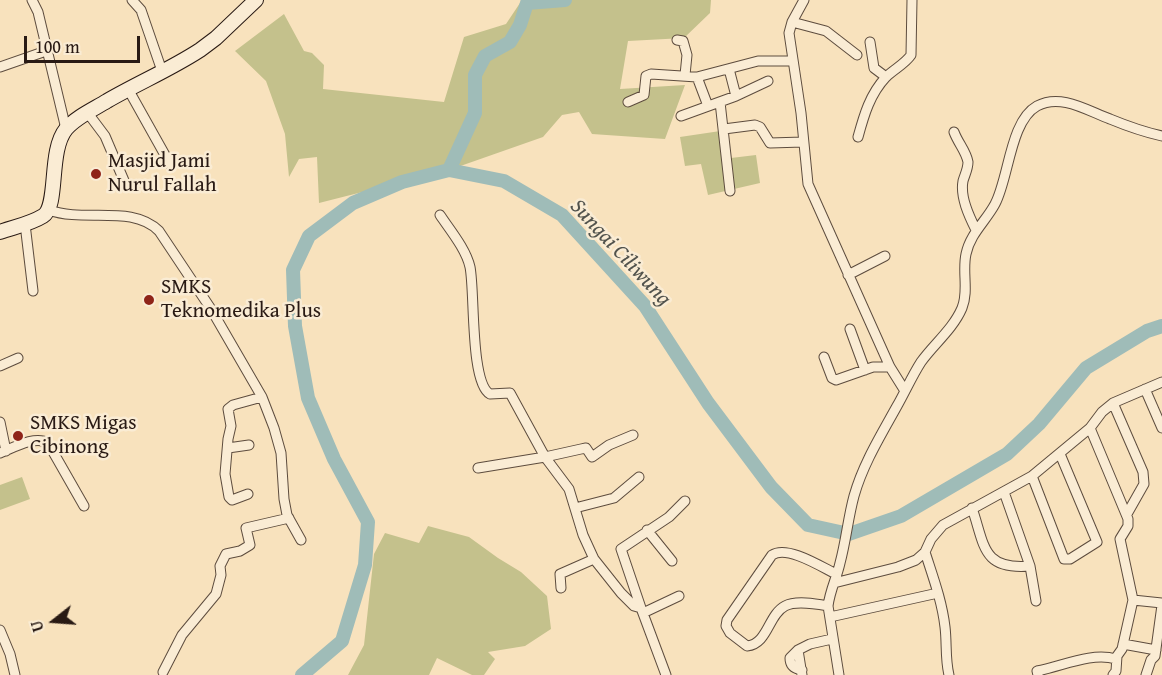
<!DOCTYPE html>
<html>
<head>
<meta charset="utf-8">
<style>
  body { margin:0 }
  #map { position:relative; width:1162px; height:675px; overflow:hidden; background:#f8e2bd; font-family:"Gentium Book Plus",serif }
  canvas { display:block }
  .north { position:absolute; left:24px; top:591px; width:60px; height:60px; -webkit-text-stroke:4px #faecd4; paint-order:stroke; rotate:253deg; font-size:16px; font-weight:700; line-height:24px; text-align:center; color:#291a14 }
  .north::after { content:''; display:block; margin:auto; width:21px; height:27px; background:#291a14; clip-path:polygon(50% 0,100% 100%,50% 72%,0 100%) }
  .scale { position:absolute; left:24px; top:36px; width:116px; height:27px; box-sizing:border-box; border:3px solid #291a14; border-top:0; padding-left:8px; font-size:18px; line-height:21px; white-space:nowrap; color:#291a14; -webkit-text-stroke:4px #faecd4; paint-order:stroke }
</style>
</head>
<body>
<div id="map">
<canvas width="1162" height="675"></canvas>
<div class="north">U</div>
<div class="scale">100 m</div>
</div>
<script>
const ctx = document.querySelector('canvas').getContext('2d');
ctx.lineJoin = 'round';
function paint(path, color) {
  ctx.fillStyle = color;
  ctx.fill(path, 'evenodd');
}
function strokePath(path, color, width, dash) {
  ctx.strokeStyle = color;
  ctx.lineWidth = width;
  ctx.lineCap = dash ? 'butt' : 'round';
  ctx.setLineDash(dash || []);
  ctx.stroke(path);
}
function label(font, color, halo, rows, align = 'center') {
  ctx.font = font + ' "Gentium Book Plus",serif';
  ctx.lineWidth = 5;
  ctx.setLineDash([]);
  ctx.textBaseline = 'middle';
  ctx.strokeStyle = halo;
  ctx.fillStyle = color;
  for (const [text, x, y, turn = 0] of rows) {
    ctx.save();
    ctx.translate(x, y);
    ctx.rotate((+turn || 0) * Math.PI / 180);
    ctx.textAlign = isNaN(turn) ? turn : align;
    if (halo) ctx.strokeText(text, 0, 0);
    ctx.fillText(text, 0, 0);
    ctx.restore();
  }
}
paint(new Path2D(`
  M522,0H711L710,13L684,38L628,41L620,89L685,85L665,139L592,134L579,112L562,115L543,137L449,170L319,203L317,157L299,159L289,177L285,134L266,81L235,51L284,14L304,51L312,53L324,65L323,89L444,102L464,37L506,24Z
  M727,130L731,158L756,155L760,183L708,195L701,164L685,166L680,137Z
  M22,477L30,499L0,510V485Z
  M428,526L469,537L498,558L521,572L547,596L551,629L525,646L488,652L495,659L484,675H472L437,658L429,675H348L364,645L374,554L385,533L419,543Z`), '#c4c18c');
strokePath(new Path2D(`
  M449,170L475,113V75L485,56L510,42L520,25L527,3L565,0
  M302,675L342,641L365,565L368,522L334,459L308,398L295,326L293,270L309,236L353,203L402,182L449,170L504,181L562,215L645,306L708,403L771,487L808,525L849,534L901,516L1007,454L1039,424L1086,368L1147,331L1162,326`), '#9fbcb8', 14);
const minor = new Path2D(`
  M32,0L38,12L66,129
  M132,0L141,10L162,71
  M804,0L792,22L789,33L801,113L808,184L890,367L905,391
  M792,22L826,31L857,55
  M677,40L683,41L687,55L685,75
  M870,42L874,68L886,77
  M0,67L46,51
  M729,69L736,96
  M697,77L708,106
  M128,89L170,164
  M628,102L644,95L646,76L651,74L697,77L758,61H792
  M720,102L730,191
  M87,112L105,136L125,183
  M681,116L736,96L768,81
  M724,129L755,125L760,127L770,143L803,142
  M954,132C958,143 966,151 968,162C968,169 965,174 963,181C960,197 969,216 976,230
  M858,137C864,115 870,94 886,77C894,69 905,64 911,55L912,0
  M49,210C85,223 132,204 159,231L211,309L262,397L274,428L281,453L284,499L287,515L301,540
  M440,215C450,230 466,249 470,267C475,291 470,383 490,394L510,393L545,457L569,489L583,535L594,559L621,593L634,606L641,608L666,675
  M25,224L33,291
  M848,275L885,256
  M850,329L865,370
  M824,357L832,378L836,380L873,367H890
  M0,366L18,358
  M1145,389L1162,428
  M1113,403L1143,472L1144,484L1127,514
  M0,422L6,451
  M1090,428L1128,519V526L1120,539L1133,600L1162,603
  M228,448L249,445
  M0,453C13,448 35,435 48,443L84,506
  M478,468L545,457L581,449L586,448L592,457L609,445L633,435
  M1032,476L1064,559H1070L1097,542L1060,454
  M1004,492L1030,566L1036,601
  M248,494L232,500L229,497L225,474L228,439L231,426L228,409L233,405L262,397
  M575,508L614,498L639,477
  M972,508C985,546 982,570 1030,566
  M647,530L672,561
  M925,552C933,577 942,601 945,627C947,643 945,659 949,675
  M834,583L898,567L916,560L925,552L931,539L943,525L1032,476L1090,428L1102,412L1113,403L1162,382
  M561,588L560,574L594,559
  M828,606C817,604 796,600 785,606C768,615 768,644 747,646L730,633L726,626L727,620L772,555C787,545 820,566 836,574
  M641,608L621,549L669,517L685,501
  M643,613L679,596
  M830,617L938,593
  M0,630L10,654L15,675
  M1123,644L1156,650
  M798,650L790,658C790,666 795,669 802,670
  M163,672L182,635L216,594L221,575L220,566L226,554L240,551L250,545L246,528L289,518
  M802,675L798,650L810,644L832,639
  M839,675L828,606C830,590 837,577 840,563C846,541 848,518 854,496C863,464 881,435 897,406C905,392 912,376 921,362C934,344 953,329 962,308C969,291 962,272 966,254C970,234 986,221 995,204C1009,178 1010,121 1037,106C1061,93 1088,111 1110,119C1127,126 1144,132 1162,136
  M1038,675L1037,671C1063,666 1091,652 1116,659
  M1113,675L1116,671L1117,656L1122,649L1133,600
  M1146,675L1151,660L1155,656L1162,605`);
const secondary = new Path2D(`
  M0,232C14,227 30,224 43,216C59,206 48,151 66,129C76,117 94,109 107,101C138,83 171,69 200,50L216,38L256,0`);
strokePath(minor, '#5d4c3e', 11);
strokePath(secondary, '#291a14', 16);
strokePath(minor, '#faecd4', 9);
strokePath(secondary, '#faecd4', 14);
for (const [x, y, r, color] of [
  [96,174,6,"#8f2418"],
  [149,300,6,"#8f2418"],
  [18,436,6,"#8f2418"]
]) {
  const dot = new Path2D();
  dot.arc(x, y, r, 0, 2 * Math.PI);
  ctx.fillStyle = color;
  ctx.fill(dot);
  strokePath(dot, '#faecd4', 2);
}
label('21px', '#291a14', '#faecd4', [
  ["Masjid Jami",108,162],
  ["Nurul Fallah",108,186],
  ["SMKS",161,288],
  ["Teknomedika Plus",161,312],
  ["SMKS Migas",30,424],
  ["Cibinong",30,448]
], 'left');
label('italic 22px', '#52534d', '#faecd4', [
  ["Sungai Ciliwung",620,253,47]
]);
</script>
</body>
</html>
